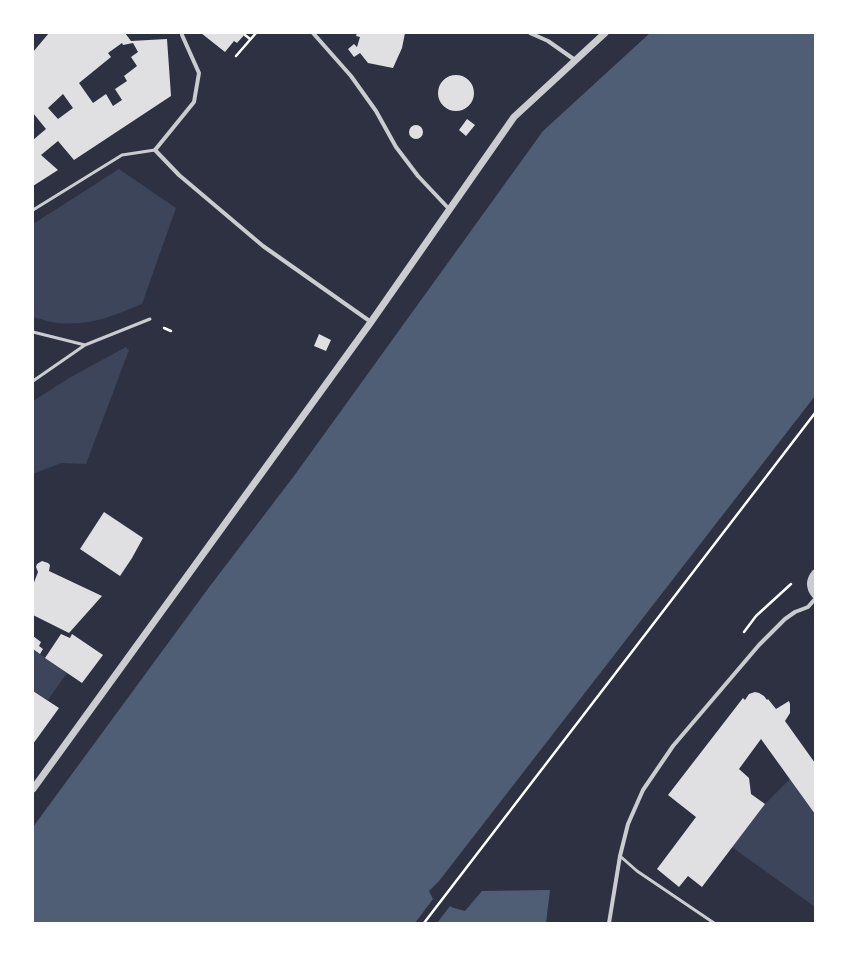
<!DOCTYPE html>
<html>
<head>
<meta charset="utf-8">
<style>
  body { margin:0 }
  #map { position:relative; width:848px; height:956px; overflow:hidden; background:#2d3142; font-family:Barlow,sans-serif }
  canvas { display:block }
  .frame { position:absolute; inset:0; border:34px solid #fff; pointer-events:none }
</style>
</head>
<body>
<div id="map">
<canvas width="848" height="956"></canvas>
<div class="frame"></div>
</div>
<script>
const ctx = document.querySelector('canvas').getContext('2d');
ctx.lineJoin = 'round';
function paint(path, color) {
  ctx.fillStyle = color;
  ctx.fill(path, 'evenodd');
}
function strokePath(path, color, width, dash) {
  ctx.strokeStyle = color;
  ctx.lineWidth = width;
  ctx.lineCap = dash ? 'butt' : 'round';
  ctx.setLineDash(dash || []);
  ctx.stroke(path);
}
paint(new Path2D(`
  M119,169L176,208L142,304C113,316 90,326 58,323C49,322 41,319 33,317V224Z
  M126,347L129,350L86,464L61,463L33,474V401L69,378Z
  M33,649L67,673L48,700L33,691Z
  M790,779L815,814V907L732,847L765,804Z`), '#3c4559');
paint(new Path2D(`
  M650,33H815V396L439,881L429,891L433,899L454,908L465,911L482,891L550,890L546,923H33V827L210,586L294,476L543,131Z`), '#4f5d75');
paint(new Path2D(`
  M433,899L450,906L437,923H415Z`), '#2d3142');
paint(new Path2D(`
  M49,33H125L131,41L167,39L171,96L74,160L58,141L41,155L58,170L33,186V140L46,129L33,113V52ZM122,43L123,45L133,43L138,52L131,57L137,66L124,76L127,81L115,89L122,100L113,106L106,94L93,103L79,83L111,57L108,53ZM63,94L73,108L58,119L48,108Z
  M201,33H246L237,43L234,41L225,52Z
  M357,33H405L402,48L393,68L368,63L360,53L354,57L348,49L354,44L357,47L360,37L356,36Z
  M438 93a18 18 0 1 1 36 0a18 18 0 1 1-36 0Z
  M467,119L475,125L466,136L459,130Z
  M409 132a7 7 0 1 1 14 0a7 7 0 1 1-14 0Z
  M319,334L331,340L326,351L314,346Z
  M104,512L143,538L132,558L120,576L80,549Z
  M42,561L48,563L50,565L49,571L102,596L69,633L33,615V585L38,572L36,567L37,564Z
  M61,634L70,638L72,634L103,655L82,683L45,658Z
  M33,636L41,642L39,646L43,649L40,654L33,649Z
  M33,691L59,708L33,744Z
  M755,692L759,693L764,696L767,700L768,699L776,709L789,701L790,704V713L785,721L815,763V814L761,739L739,769L749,778L751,794L765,804L702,887L688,876L679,887L657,869L696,817L668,795L743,698L745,700L749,694Z`), '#e0e0e3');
strokePath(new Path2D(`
  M245,35L250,39
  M236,56L256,33
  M164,328L171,331
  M744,632L756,616L791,584
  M424,923L815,413`), '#fff', 2.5);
strokePath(new Path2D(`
  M33,210L122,155L155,150
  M33,332L85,345L150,319
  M33,381L85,345
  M620,856L637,871L714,923`), '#caccd0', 3);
strokePath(new Path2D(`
  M313,33L351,76L376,111L396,147L418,176L450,210
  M530,33L548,41L575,60
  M182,35L199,73L194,102L155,150L179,175L263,246L371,322
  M609,923L620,856L628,824L643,790L673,746L759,645L785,619L795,612L808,607L815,599`), '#caccd0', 4);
strokePath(new Path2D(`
  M815,573C809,580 809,588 815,595
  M33,789L371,322L514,117L605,33`), '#caccd0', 7);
</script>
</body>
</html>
